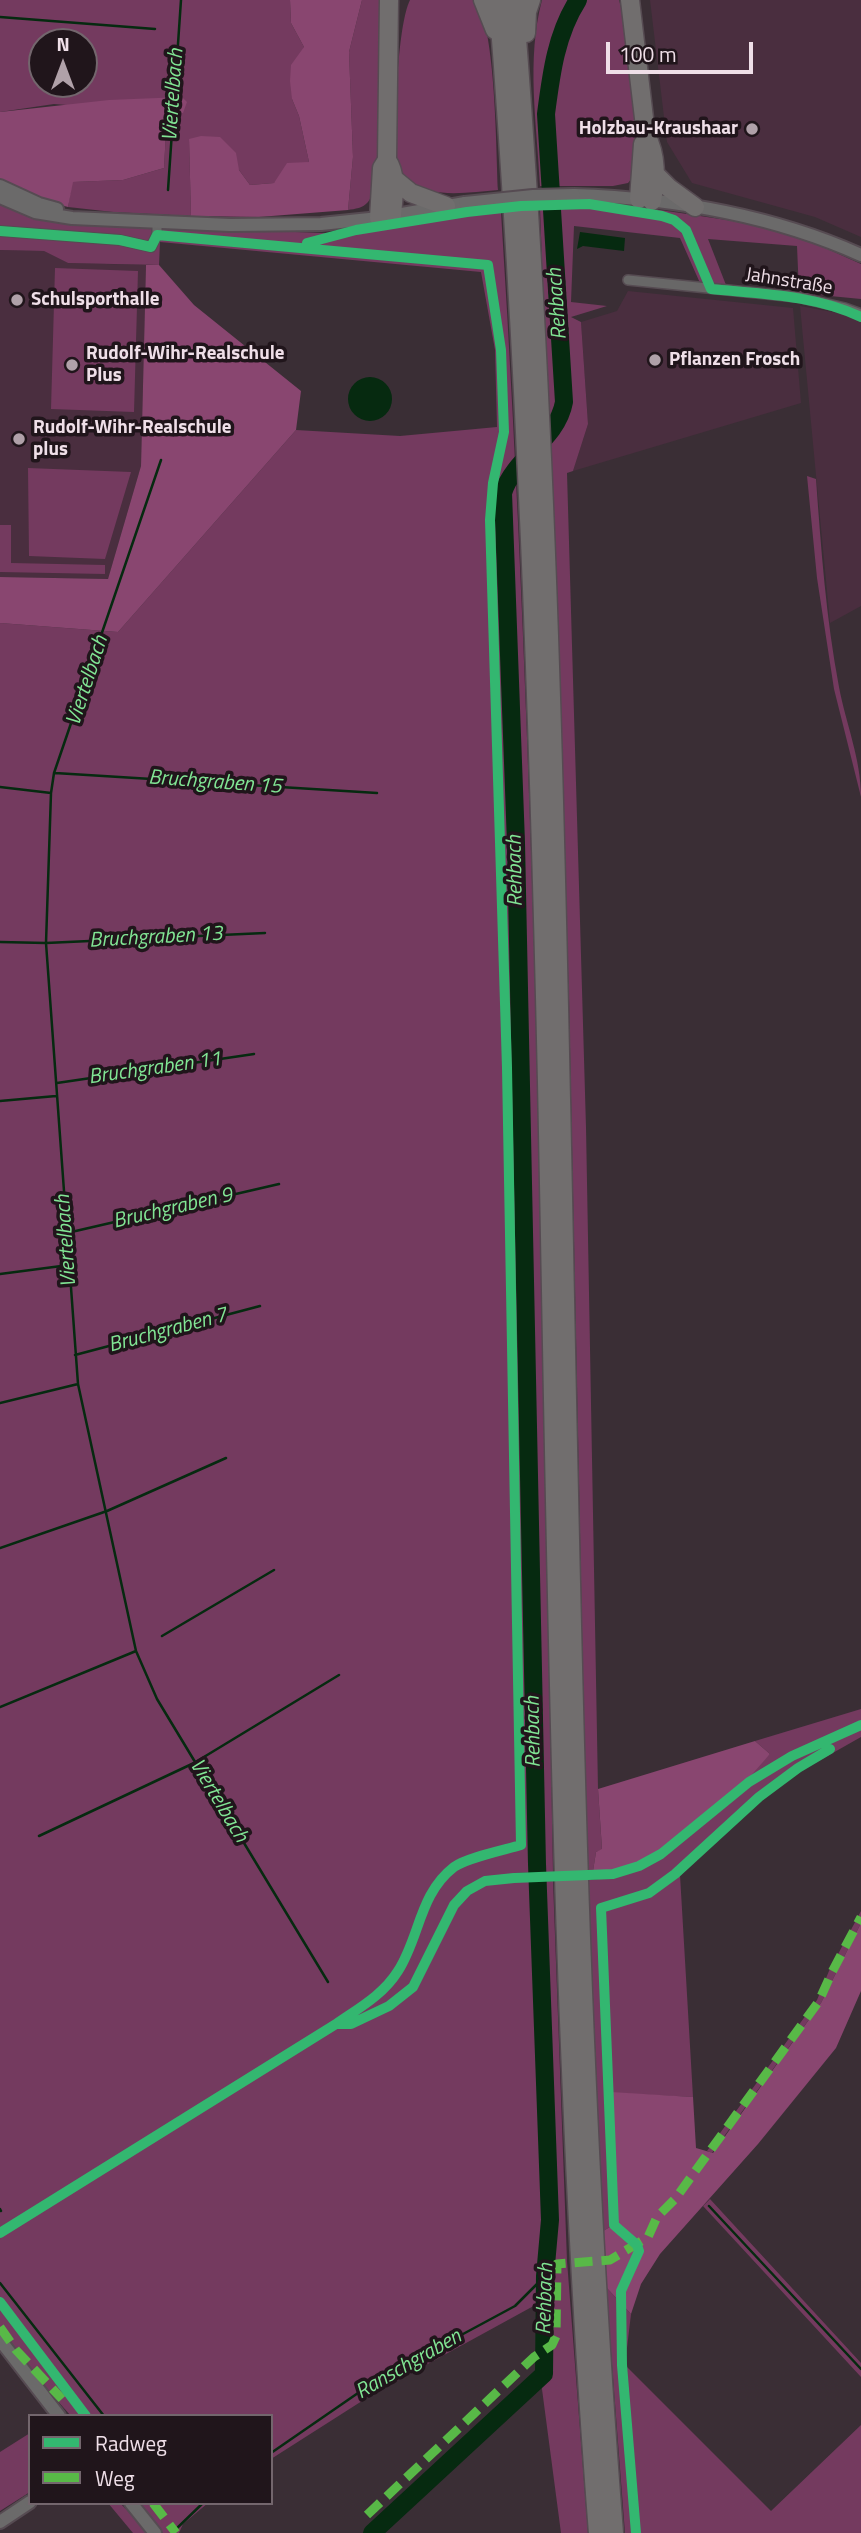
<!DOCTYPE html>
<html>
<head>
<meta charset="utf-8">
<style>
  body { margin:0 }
  #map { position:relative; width:861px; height:2533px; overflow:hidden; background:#3a2e35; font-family:"Titillium Web",sans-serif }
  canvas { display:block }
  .legend { position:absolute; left:28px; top:2414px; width:245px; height:91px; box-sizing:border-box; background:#20151b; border:2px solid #73666d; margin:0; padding:9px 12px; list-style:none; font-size:21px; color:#efdfe8 }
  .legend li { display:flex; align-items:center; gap:14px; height:35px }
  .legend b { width:35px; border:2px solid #73666d }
  .north { position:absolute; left:28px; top:28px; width:70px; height:70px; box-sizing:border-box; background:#20151b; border:2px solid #73666d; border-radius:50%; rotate:0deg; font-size:19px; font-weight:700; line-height:28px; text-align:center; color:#efdfe8 }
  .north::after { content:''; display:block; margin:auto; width:24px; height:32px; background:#b0a1a9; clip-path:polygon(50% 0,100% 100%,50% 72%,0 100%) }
  .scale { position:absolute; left:606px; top:42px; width:147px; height:32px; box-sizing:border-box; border:4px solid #efdfe8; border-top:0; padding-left:9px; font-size:21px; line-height:24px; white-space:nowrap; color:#efdfe8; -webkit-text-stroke:5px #20151b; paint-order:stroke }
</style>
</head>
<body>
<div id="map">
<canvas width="861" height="2533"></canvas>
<ul class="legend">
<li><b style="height:9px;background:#33b770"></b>Radweg</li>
<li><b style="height:9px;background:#58b947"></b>Weg</li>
</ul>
<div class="north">N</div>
<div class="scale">100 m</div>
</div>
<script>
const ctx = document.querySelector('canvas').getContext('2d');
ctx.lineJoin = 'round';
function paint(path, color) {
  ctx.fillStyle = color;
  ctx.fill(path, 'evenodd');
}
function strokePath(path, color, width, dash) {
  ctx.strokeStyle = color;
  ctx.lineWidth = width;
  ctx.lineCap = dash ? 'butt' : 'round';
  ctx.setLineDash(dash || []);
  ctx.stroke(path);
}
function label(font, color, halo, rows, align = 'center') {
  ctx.font = font + ' "Titillium Web",sans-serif';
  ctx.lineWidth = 7;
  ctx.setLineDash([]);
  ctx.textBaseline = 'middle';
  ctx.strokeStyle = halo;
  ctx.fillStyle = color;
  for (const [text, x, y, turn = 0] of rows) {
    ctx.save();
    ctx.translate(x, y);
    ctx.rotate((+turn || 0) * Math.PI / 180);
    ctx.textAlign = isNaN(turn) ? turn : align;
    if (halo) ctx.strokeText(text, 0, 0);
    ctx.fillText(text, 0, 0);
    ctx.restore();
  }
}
paint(new Path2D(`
  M650,0H861V237L815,217L692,183L667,142Z
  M0,250L44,251L68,263L146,265L141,466L108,579L0,577Z
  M628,291L793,308L801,403L573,471L588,424L581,322L617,311Z
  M800,306L854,316L861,320V606L830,623Z`), '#4a2e3f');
paint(new Path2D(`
  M0,0H290L291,23L304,47L292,99L299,116L309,162L274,183L250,185L239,170L189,139L191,216L113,212L68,207L72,182L123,180L164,168L167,113L54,104L0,112ZM42,42H84V84H42Z
  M362,0H382L379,20C379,49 384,186 368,202C363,208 355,209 348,210L353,157L349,52Z
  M410,0H476C496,31 496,149 498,190C470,192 434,199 409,182C404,178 399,171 398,164C393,133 397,26 410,0Z
  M542,0H619L622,11L640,157L636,173L628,183L613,186H540C537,124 526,60 542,0Z
  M0,199L15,206L160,227L350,234L461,215L501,212C536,764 544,1319 553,1872L514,1873V1882L553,1881L567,2261L588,2533H561L540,2374L539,2303L373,2394L271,2459V2416H71L14,2352L0,2331V623L118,632L296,430L400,436L497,427L495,350L481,272L160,242L159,265L68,263L44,251L0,250Z
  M583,203L647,208L760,225L792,233L861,264V299L799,293L797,246L708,239L726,285L700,283L680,238L574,226L571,302L607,306L571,317L581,322L588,424L573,471L567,473L586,1127L598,1789L602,1850L596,1852L593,1871H587L569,999L540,208L583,206Z
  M55,268L138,271L134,412L51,409Z
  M28,468L131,472L105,559L29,556Z
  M807,476L816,479C821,548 826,619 839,687C846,724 861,759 861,797L834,689L817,578Z
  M0,525H11V563L105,565V574L0,572Z
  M861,1709V1737L801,1771L762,1800L680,1875L693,2097L611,2093L617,2223L603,2231L588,1880L599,1879V1871L617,1870L638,1863L660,1851L770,1754L755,1741Z
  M861,1911V1923L821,2003L712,2153L707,2151L817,2000L829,1971Z
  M710,2199L861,2363V2377L703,2206Z
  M606,2287L631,2314L625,2365L771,2511L861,2425V2533H625Z
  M30,2433V2492L0,2511V2452Z
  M108,2503H120L149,2533H133Z
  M140,2503H208L183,2524L179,2533H163Z`), '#743a5f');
paint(new Path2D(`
  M290,0H362L349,52L353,157L348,210L259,217L191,216L189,139L201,136L220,137L236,153L239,170L250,185L274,183L287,163L309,162L299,116L292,99L290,81L291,65L304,47L291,23Z
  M182,97L187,102L183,113H167L164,168L123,180L73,182L68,207L31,197L0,180V112L109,100Z
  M146,265H159L194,305L301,391L296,430L118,632L0,623V577L108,579L141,466Z
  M755,1741L770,1754L747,1780L660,1851L638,1863L617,1870L593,1871L596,1852L602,1849L598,1789Z
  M861,1923V1991L836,2048L758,2144L660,2254L641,2284L631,2314L606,2287L603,2231L617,2223L611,2092L693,2097L696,2148L713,2153L821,2003Z`), '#894670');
paint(new Path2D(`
  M580,232L625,238L624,251L583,246L577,249Z
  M348 399a22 22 0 1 1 44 0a22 22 0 1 1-44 0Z`), '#062a10');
strokePath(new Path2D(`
  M0,17L155,29
  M168,190L181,0
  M161,460L54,773L51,793L46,943L78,1384L136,1651L157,1699L328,1982
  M55,773L377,793
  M0,787L51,793
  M0,942L46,943L265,933
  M57,1083L254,1054
  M0,1101L56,1096
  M67,1233L279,1184
  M0,1274L69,1265
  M75,1355L260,1306
  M0,1403L78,1384
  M0,1548L107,1511L226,1458
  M162,1636L274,1570
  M0,1707L136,1651
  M39,1836L194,1763L339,1675
  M709,2206L861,2369
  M0,2209L1,2211
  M0,2283L104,2416
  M271,2453L374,2382L515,2306L545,2276
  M172,2533L203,2503`), '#062a10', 2.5);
strokePath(new Path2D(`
  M372,2533L544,2374L545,2276L550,2220L537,1864L516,843L503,493C514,457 557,441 564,402L546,114C551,75 556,34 578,0`), '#062a10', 18);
const street = new Path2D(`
  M0,231L120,240L151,247L157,235V222
  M628,280L797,297L845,308L861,314`);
const secondary = new Path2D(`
  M0,186L39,204L57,209
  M574,195C671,198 772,215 861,255
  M0,197L35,212L72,218L230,225L321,224L379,218L465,203
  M0,2340L59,2416
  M131,2503L155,2533
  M0,2522L30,2502`);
const highway = new Path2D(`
  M389,0L387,160C398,176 393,198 392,216
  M483,0L495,30
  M498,0C526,360 539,721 547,1082C557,1566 560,2050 598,2533
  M514,0C582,843 547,1690 614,2533
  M630,0L646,135C657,156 656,178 652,201
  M526,33L527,12L531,0
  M656,175L669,188L695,207
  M394,179L411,193L446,206
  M639,199L643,144
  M379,218L382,168L387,160`);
strokePath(street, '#564b52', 12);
strokePath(secondary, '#564b52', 16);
strokePath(highway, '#564b52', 21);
strokePath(street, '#686767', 9);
strokePath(secondary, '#6b6a6a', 12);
strokePath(highway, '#716e6e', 18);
const secondaryBridge = new Path2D(`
  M465,203L533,196L574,195`);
strokePath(secondaryBridge, '#564b52', 16, []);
strokePath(secondaryBridge, '#6b6a6a', 12);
strokePath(new Path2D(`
  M0,2327L16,2350L62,2399
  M153,2503L176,2533
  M367,2515L534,2357L552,2345L556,2336L557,2264L610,2260L648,2237L657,2217L675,2199L819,2001L832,1972L861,1917`), '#58b947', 9, [18, 9]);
strokePath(new Path2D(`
  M0,231L120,240L151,247L157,235L488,265L501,350L504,432L493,483L490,520L507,1068L521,1845C504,1850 466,1858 454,1867C419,1894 420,1937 398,1971C383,1995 359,2008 336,2024
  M307,243L356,230L467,212L521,206L589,204L662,216L674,220L686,230L711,289C762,294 815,295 861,317
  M0,2233L336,2024H351L389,2006L413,1987L454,1905L467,1891L485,1881L514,1878L613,1874L639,1866L661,1854L749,1782L792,1756L861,1725
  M0,2302L86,2416
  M636,2533L622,2365L621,2291L639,2251L637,2245L614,2225L601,1908L649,1893L675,1874L759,1797L798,1768L830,1749`), '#33b770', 10);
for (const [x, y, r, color] of [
  [752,129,7,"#b0a1a9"],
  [17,300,7,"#b0a1a9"],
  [655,360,7,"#b0a1a9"],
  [72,365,7,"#b0a1a9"],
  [19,439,7,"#b0a1a9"]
]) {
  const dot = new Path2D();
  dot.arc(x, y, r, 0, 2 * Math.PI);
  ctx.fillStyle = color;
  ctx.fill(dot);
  strokePath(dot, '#20151b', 2.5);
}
label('bold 19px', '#efdfe8', '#20151b', [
  ["Holzbau-Kraushaar",738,129,"right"],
  ["Schulsporthalle",31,300],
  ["Rudolf-Wihr-Realschule",86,354],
  ["Plus",86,376],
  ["Pflanzen Frosch",669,360],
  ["Rudolf-Wihr-Realschule",33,428],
  ["plus",33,450]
], 'left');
label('19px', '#efdfe8', '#20151b', [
  ["Jahnstraße",789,282,9]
]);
label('italic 21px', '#81e594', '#20151b', [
  ["Viertelbach",174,95,-86],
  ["Rehbach",558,304,-94],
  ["Viertelbach",88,681,-72],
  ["Bruchgraben 15",215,783,4],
  ["Rehbach",516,871,-91],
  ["Bruchgraben 13",156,938,-3],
  ["Bruchgraben 11",155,1069,-8],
  ["Bruchgraben 9",173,1209,-13],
  ["Viertelbach",67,1241,-94],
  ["Bruchgraben 7",168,1331,-15],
  ["Rehbach",534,1732,-91],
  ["Viertelbach",218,1801,59],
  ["Rehbach",546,2299,-88],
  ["Ranschgraben",409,2365,-30]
]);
</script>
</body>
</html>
